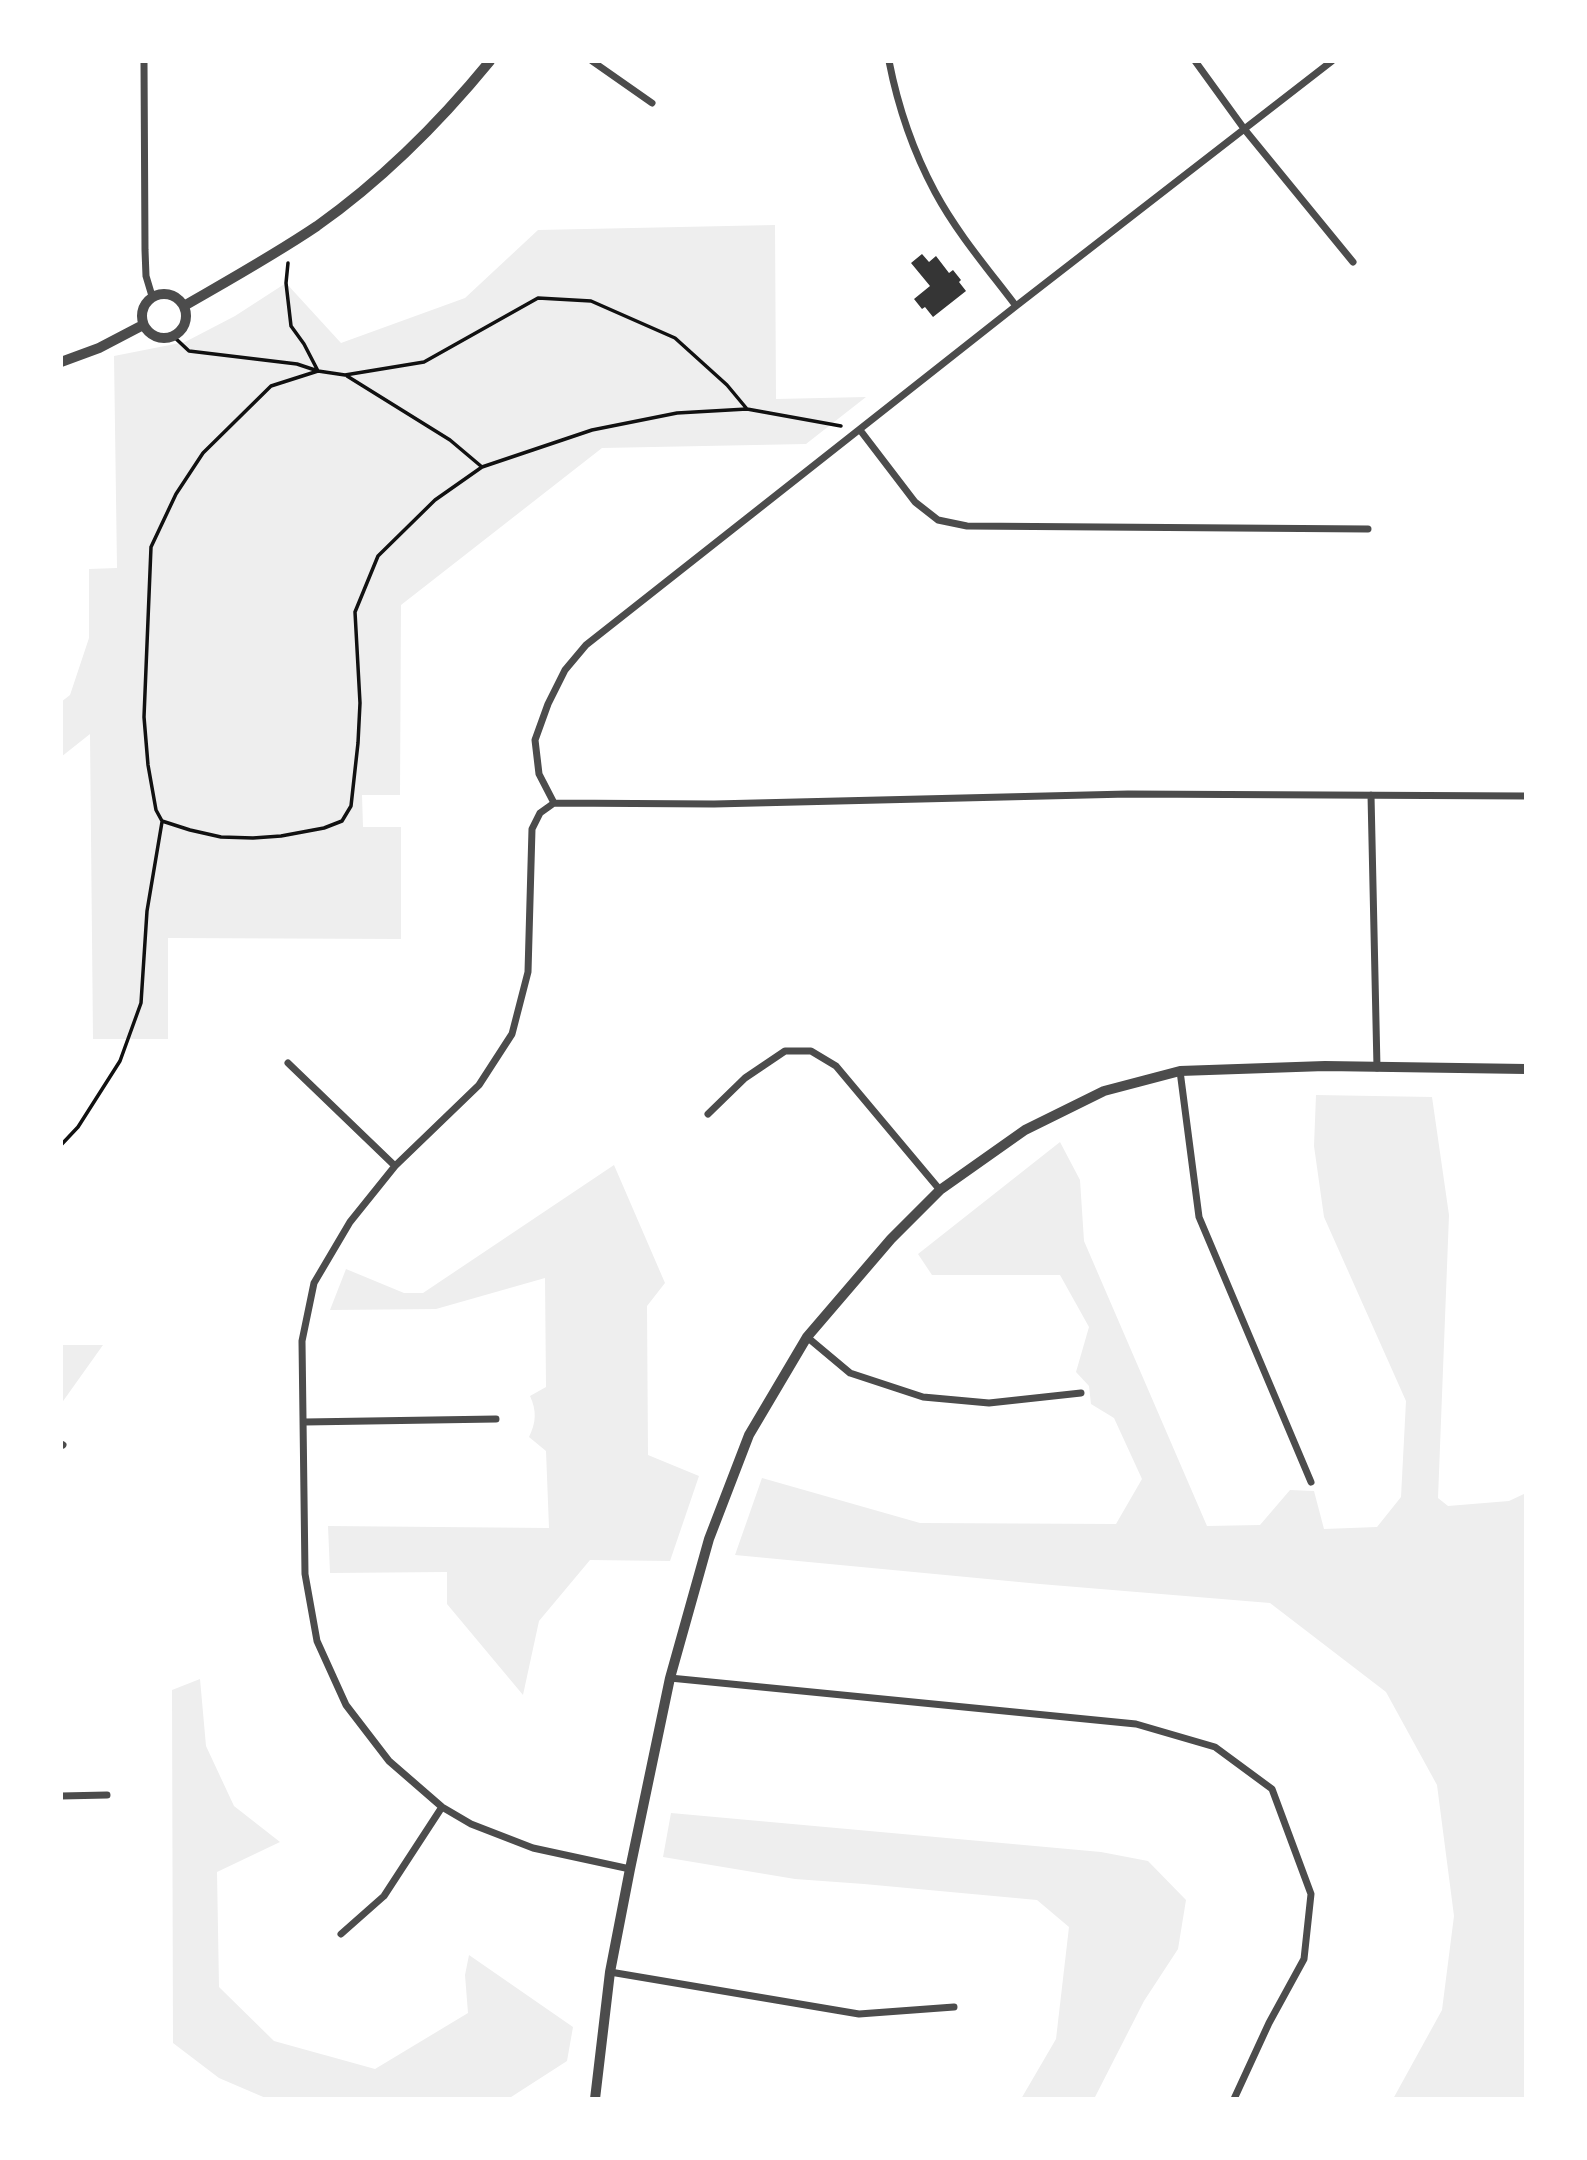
<!DOCTYPE html>
<html>
<head>
<meta charset="utf-8">
<style>
  body { margin:0 }
  #map { position:relative; width:1587px; height:2160px; overflow:hidden; background:#fff; font-family:"PT Sans",sans-serif }
  canvas { display:block }
  .frame { position:absolute; inset:0; border:63px solid #fff; pointer-events:none }
</style>
</head>
<body>
<div id="map">
<canvas width="1587" height="2160"></canvas>
<div class="frame"></div>
</div>
<script>
const ctx = document.querySelector('canvas').getContext('2d');
ctx.lineJoin = 'round';
function paint(path, color) {
  ctx.fillStyle = color;
  ctx.fill(path, 'evenodd');
}
function strokePath(path, color, width, dash) {
  ctx.strokeStyle = color;
  ctx.lineWidth = width;
  ctx.lineCap = dash ? 'butt' : 'round';
  ctx.setLineDash(dash || []);
  ctx.stroke(path);
}
paint(new Path2D(`
  M775,225L776,399L866,397L806,444L602,448L401,605L400,795H362L363,827H401V939L168,938V1039H93L90,734L61,757V702L70,695L89,638V569L117,568L114,356L185,342L235,316L286,283L341,343L465,298L538,230Z
  M1316,1095L1432,1097L1449,1215L1438,1498L1448,1506L1509,1501L1526,1493V2099H1393L1442,2010L1454,1916L1437,1785L1386,1692L1270,1603L1040,1584L735,1555L762,1478L920,1523L1116,1524L1142,1479L1114,1418L1091,1404L1089,1386L1076,1372L1089,1327L1060,1275H932L918,1254L1060,1142L1080,1180L1084,1241L1207,1526L1260,1525L1290,1490L1314,1491L1324,1529L1377,1527L1401,1497L1406,1401L1324,1217L1314,1146Z
  M614,1165L665,1283L647,1306L648,1455L699,1476L670,1561L590,1560L539,1621L523,1695L447,1604V1572L330,1573L328,1526L549,1528L546,1451L529,1437C536,1423 537,1411 530,1396L546,1387L545,1278L436,1309L330,1310L346,1269L404,1293H423Z
  M61,1345H103L61,1404Z
  M200,1679L206,1746L234,1806L280,1842L217,1872L219,1987L274,2041L375,2069L468,2013L465,1975L469,1955L573,2027L567,2061L508,2099H268L219,2078L173,2043L172,1690Z
  M671,1813L1101,1852L1148,1861L1186,1900L1178,1949L1144,2001L1094,2099H1021L1056,2039L1069,1927L1037,1900L864,1884L795,1879L663,1857Z`), '#eee');
paint(new Path2D(`
  M922,254L929,262L936,256L949,273L953,270L961,280L959,282L966,291L933,317L925,307L922,309L914,299L930,286L911,263Z`), '#353535');
strokePath(new Path2D(`
  M288,263L286,283L291,326L304,344L318,371L271,386L203,453L176,494L151,547L144,717L148,765L156,810L162,821L190,830L221,837L253,838L281,836L324,828L342,821L351,806L358,743L360,703L355,612L378,556L435,500L482,467L592,430L677,413L747,409
  M173,336L189,351L297,364L318,371L345,375L424,362L538,298L591,301L675,338L727,385L747,409L841,426
  M347,376L450,440L482,467
  M61,1145L78,1127L120,1061L141,1003L147,911L162,822`), '#111', 3.5);
strokePath(new Path2D(`
  M144,61L145,250L146,276L152,296
  M592,61L652,103
  M889,61C898,107 913,151 935,192C957,233 988,269 1016,306
  M1195,61L1245,130L1353,262
  M860,430L915,502L938,520L967,526L1368,529
  M1371,795L1377,1068
  M554,803L714,804L1128,794L1526,796
  M288,1063L395,1166
  M1180,1071L1199,1217L1311,1482
  M708,1114L745,1078L785,1051H811L836,1066L940,1190
  M807,1337L850,1373L923,1397L989,1403L1081,1393
  M305,1422L496,1419
  M61,1444L63,1445
  M670,1678L1136,1724L1215,1747L1272,1789L1311,1894L1304,1959L1269,2023L1234,2099
  M61,1796L107,1795
  M630,1869L533,1848L471,1824L442,1807L389,1761L346,1705L317,1641L305,1574L302,1341L314,1283L350,1222L395,1166L479,1085L512,1034L528,972L532,829L540,813L554,803L539,774L535,740L548,704L565,670L586,645L1016,306L1332,61
  M341,1934L384,1896L442,1807
  M610,1972L859,2014L954,2007`), '#4c4c4c', 7);
strokePath(new Path2D(`
  M142 316a22 22 0 1 1 44 0a22 22 0 1 1-44 0Z
  M184,306C229,280 274,255 317,226C382,180 440,122 490,61
  M61,362L99,348L143,325
  M595,2099L610,1972L630,1869L670,1678L709,1539L749,1435L807,1337L891,1239L940,1190L1025,1130L1104,1091L1180,1071L1325,1066L1526,1069`), '#4c4c4c', 10);
</script>
</body>
</html>
